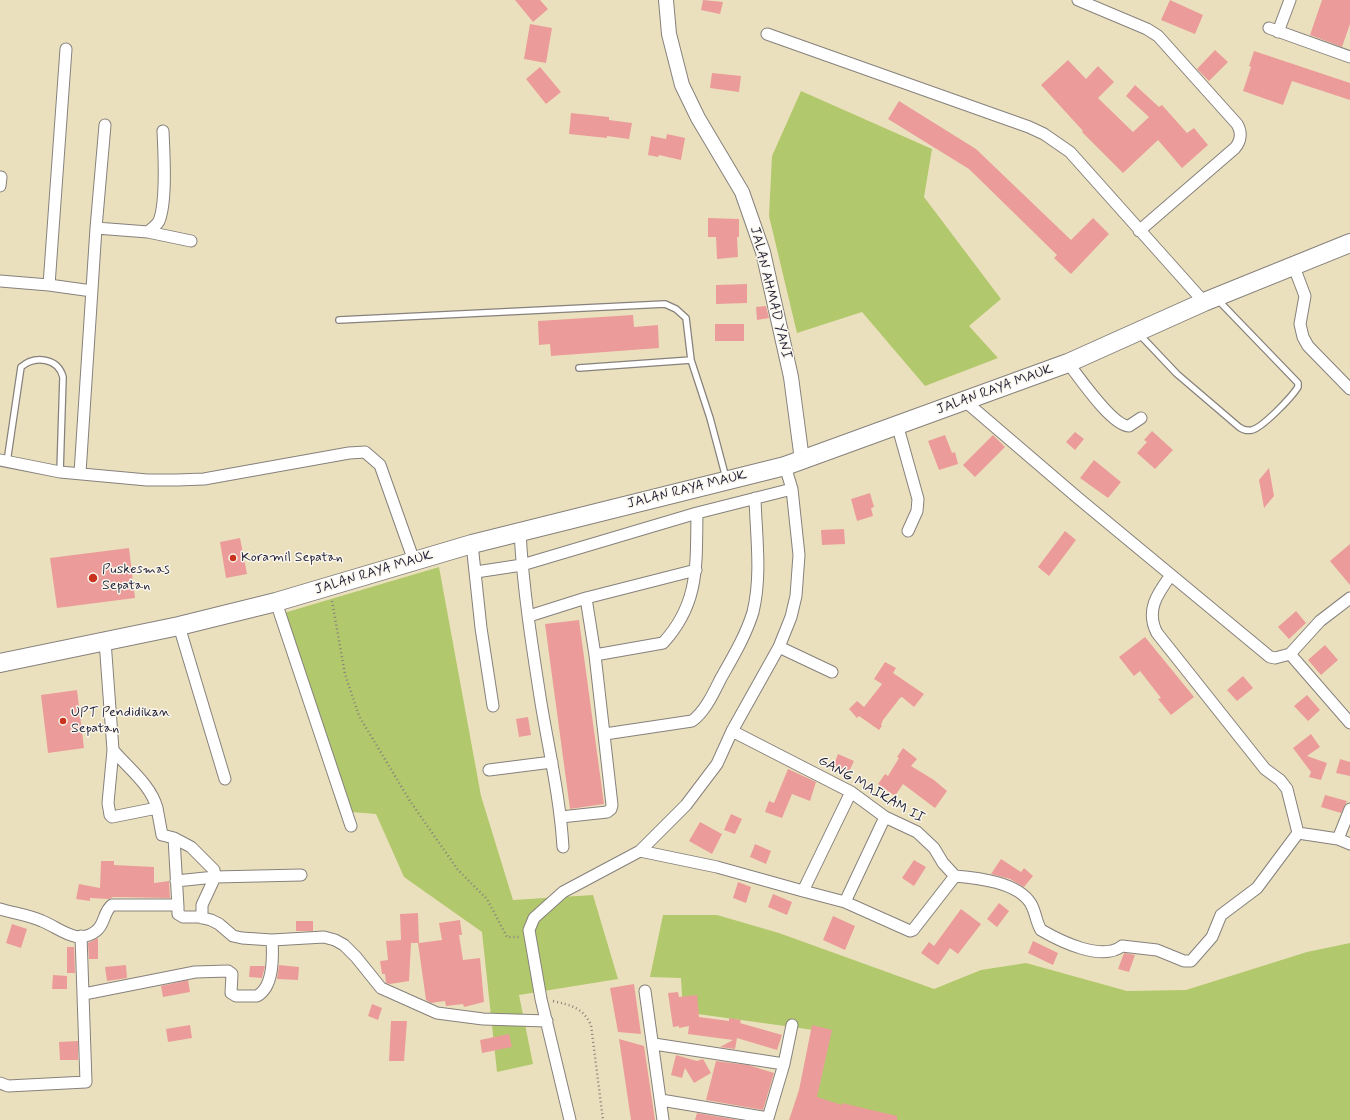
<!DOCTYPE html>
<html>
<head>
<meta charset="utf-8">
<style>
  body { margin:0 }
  canvas { display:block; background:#ebe0bd }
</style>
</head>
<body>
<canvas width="1350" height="1120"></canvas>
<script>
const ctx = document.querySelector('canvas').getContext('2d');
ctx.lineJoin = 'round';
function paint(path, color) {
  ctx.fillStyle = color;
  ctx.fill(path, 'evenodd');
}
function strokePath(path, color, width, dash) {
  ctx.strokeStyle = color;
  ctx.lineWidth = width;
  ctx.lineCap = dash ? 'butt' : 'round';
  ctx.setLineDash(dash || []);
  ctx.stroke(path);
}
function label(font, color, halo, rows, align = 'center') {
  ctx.font = font + ' Mynerve,sans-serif';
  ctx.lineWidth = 3;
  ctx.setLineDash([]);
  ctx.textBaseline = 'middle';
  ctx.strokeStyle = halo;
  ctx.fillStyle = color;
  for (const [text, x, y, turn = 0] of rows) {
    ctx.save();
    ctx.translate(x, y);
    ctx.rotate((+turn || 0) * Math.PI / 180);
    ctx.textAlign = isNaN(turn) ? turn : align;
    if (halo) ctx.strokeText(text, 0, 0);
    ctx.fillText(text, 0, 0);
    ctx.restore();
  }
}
paint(new Path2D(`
  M801,91L932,149L924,197L1001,299L969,326L998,358L925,386L862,312L797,333L769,216L772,156Z
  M439,567L481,796L513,900L593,895L618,979L519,995L533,1064L497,1072L482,932L404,877L376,814L339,811L277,615Z
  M663,915H717L779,933L934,989L981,970L1026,963L1127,991L1186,990L1307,952L1350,943V1120H879L812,1105L821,1031L683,1012L681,978L650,977Z`), '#b2c86c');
paint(new Path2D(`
  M515,0H540L548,9L533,22Z
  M703,0L723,2L720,14L701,10Z
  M1170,0L1203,15L1195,34L1161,20Z
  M1322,0H1350V24L1342,47L1310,35Z
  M530,24L552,28L546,63L524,59Z
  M1215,50L1228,62L1209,81L1197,69Z
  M1254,51L1350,83V100L1292,81L1283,105L1243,91L1251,67L1249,66Z
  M1068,60L1086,79L1098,66L1114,82L1098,98L1133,132L1149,117L1126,96L1135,85L1159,107L1162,105L1187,133L1194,128L1208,145L1182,168L1158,140L1123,173L1082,132L1083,131L1041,85Z
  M540,67L561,92L546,104L526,79Z
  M712,73L741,76L739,92L710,88Z
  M899,101L976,149L1071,240L1093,218L1109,234L1071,274L1054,258L1057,255L969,169L888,119Z
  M571,113L609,117V120L632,123L629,139L607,136V138L569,134Z
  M667,134L685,138L681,160L659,155L658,157L648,155L651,136L666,139Z
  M708,218L739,219V237H737L738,257L717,259L716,237H708Z
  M747,284V303L716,304V285Z
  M766,306L769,318L757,320L756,307Z
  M633,315L634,327L658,325L659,348L551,356L550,344L539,345L538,321Z
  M715,324H744V341H715Z
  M1152,431L1173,450L1155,469L1137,453L1147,442L1144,440Z
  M1075,432L1084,439L1075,450L1066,442Z
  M945,435L952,453L955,452L958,464L939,470L928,441Z
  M993,435L1005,447L975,477L963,465Z
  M1094,460L1121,482L1108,498L1080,478Z
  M1269,468L1274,496L1264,508L1259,480Z
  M870,493L874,507L871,508L873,516L857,521L851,499Z
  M844,529L845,544L822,545L821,530Z
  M1065,531L1076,540L1049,576L1038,567Z
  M240,538L247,574L226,578L220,542Z
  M1350,544V585L1330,561Z
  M129,548L135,598L57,608L50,558Z
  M1296,611L1306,623L1289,639L1278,627Z
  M579,620L604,804L570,809L545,624Z
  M1145,637L1194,697L1171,715L1158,699L1161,698L1140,671L1134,676L1119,657Z
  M1325,645L1338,660L1321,675L1308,660Z
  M885,662L896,668L893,673L924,694L914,707L902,697L900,698L883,720L881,725L882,726L879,730L859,716L857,718L849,709L857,701L864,707L882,684L874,679Z
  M1243,676L1253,688L1237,701L1227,690Z
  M77,690L84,748L48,753L41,695Z
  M1307,695L1320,710L1308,721L1294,706Z
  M528,717L531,735L519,737L516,719Z
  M1311,734L1320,747L1307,756L1327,763L1321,780L1309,777L1311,772L1293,748Z
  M903,748L917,759L911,766L934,780L947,791L935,808L903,784L895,796L878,784L885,774L888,776L899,758L897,757Z
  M838,754L854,761L848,774L833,767Z
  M1340,759L1350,762V776L1336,773Z
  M788,769L816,782L810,801L792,794L782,818L765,812L769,801L774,803Z
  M1325,795L1347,801L1341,813L1321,807Z
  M731,814L742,819L735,834L724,830Z
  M700,822L722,834L712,854L689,841Z
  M755,844L771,851L766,864L750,857Z
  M1001,859L1021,872L1024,868L1033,876L1024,887L1010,879L991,874Z
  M914,860L926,867L914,886L902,878Z
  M101,861H114V865L154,867V883L169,881L170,898L113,897L109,899L90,898V901L76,899L79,884L100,888Z
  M738,882L751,887L746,903L733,898Z
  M773,894L792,902L787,915L768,907Z
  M999,903L1009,911L997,927L987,919Z
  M961,909L981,924L958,954L950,948L938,965L921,953L929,942L934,946Z
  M418,913L419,943L442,940L439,923L460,920L462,935H459L463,960L480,958L484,1002L464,1007L463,1004L446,1006L445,1001L431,1003L426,1000L418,943H411L409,981L390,984L386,983L385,974H382L380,961L388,960L386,941L401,940L400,914Z
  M833,916L855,926L845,950L823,940Z
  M296,921H313V931H296Z
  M12,924L27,929L21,948L6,943Z
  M98,938V959H89L88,943Z
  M1033,941L1058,953L1053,965L1028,953Z
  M67,947H74L75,973H67Z
  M1124,953L1135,955L1129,972L1118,969Z
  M126,965L127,978L107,981L105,967Z
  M279,965L299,967L298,980L277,979Z
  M250,966H265L262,978L249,977Z
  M53,975L67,976V989H52Z
  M188,980L190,992L163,997L161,986Z
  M634,984L641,1034L618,1032L610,988Z
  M678,992L679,997L697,995L699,1017L729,1021V1018L741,1020L740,1023L782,1035L777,1050L737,1038L735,1049L720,1047L733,1040L688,1034L689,1026L679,1028V1026L673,1027L668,993Z
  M372,1004L382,1008L378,1020L368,1016Z
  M391,1021H407L404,1061H389Z
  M190,1025L192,1038L168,1042L166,1029Z
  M812,1025L832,1030L817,1097L842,1105V1103L897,1116V1120H789L799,1090Z
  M509,1034L512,1047L482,1053L480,1040Z
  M619,1039L644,1046L655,1120H631Z
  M78,1041V1060H60L59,1042Z
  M676,1055L697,1061L703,1059L711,1073L694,1083L685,1068L682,1078L671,1075Z
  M716,1061L748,1065L774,1073L763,1110L706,1100Z
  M697,1113L738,1120H695Z`), '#eb9c9a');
const service = new Path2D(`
  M339,320L665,304L676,309L686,318L691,360L710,418L726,478
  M1140,335L1177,374L1239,427C1243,430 1247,431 1252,430C1263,427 1291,398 1298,387V383L1217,299
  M579,368L691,360
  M7,462L21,367C35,355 58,358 63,377L60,472`);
const minor = new Path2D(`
  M1078,0L1147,29L1158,36L1237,124C1242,132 1241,141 1235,148L1139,231
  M1269,28L1350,57
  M1278,32L1290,0
  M767,34L1029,127L1044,134L1070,152L1204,302
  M0,186L1,177
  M96,228L148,232L191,241
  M148,232C151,229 157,225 159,221C167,202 164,153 163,131
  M1294,267L1305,296L1300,324L1303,337L1308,346L1350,389
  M0,281L49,285L92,291
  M49,285L66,49
  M1068,363C1079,377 1112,426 1129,426L1141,418
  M966,402L1078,498L1270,657L1275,658L1290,654L1320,621L1350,598
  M897,424L918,499L917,511L908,531
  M0,460L60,472L147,480H177L204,479L349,453L365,452L380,465L414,561
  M80,473L96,228L105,125
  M520,532C523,589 532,646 541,703C549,751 560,798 563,847
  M472,544L481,628L493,706
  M476,572L522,565L697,513L792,489
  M1171,575C1158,593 1145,610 1157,633L1265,769L1280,780L1287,789L1298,833L1338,839L1350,844
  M276,602L351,826
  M529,616L586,598L696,570
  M179,626L225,779
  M105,641L113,750L108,803L110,815L112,817L157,808L162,835L174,838L178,907
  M779,647L832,672
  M1290,654L1350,723
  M595,655L663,643C700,603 696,564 697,513
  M732,731L851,792L885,817L917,832L934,848L943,863L955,876C978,878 1018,882 1031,904C1036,913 1036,922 1041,930C1060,941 1102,962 1122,946L1157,950L1184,961H1191L1212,937L1221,915L1257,888L1298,833
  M605,734L692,721C705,712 714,692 721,678C733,657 746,635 753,612C762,575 756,535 755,498
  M113,750C128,768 151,785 157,808
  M489,770L552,762
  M851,792L803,891L845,902L885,817
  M561,817L607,812L611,809L612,805L595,655L586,598
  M174,838L191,847L214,870L215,877L202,905V918
  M1338,839L1350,809
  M640,851L717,867L803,891
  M176,881L215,877L301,875
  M845,902L910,931L913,930L955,876
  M0,909C13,913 29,915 42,921C60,928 77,946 96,931C105,925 103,912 112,905H174L178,907V914L183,917H199L211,920L219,924L233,936L242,938L272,940L324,937L335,940L344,945L356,957L381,988L437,1013L483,1019L547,1021
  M645,991L663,1120
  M84,994L195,972L228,971L232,974L231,993L236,996H257C274,987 273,956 272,940
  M654,1044L784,1064
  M0,1083L8,1086L86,1082L81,936
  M661,1100L768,1118L784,1064L792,1025
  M570,1120L541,999L529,930L534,918L563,892L640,851L686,805L717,764L732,731L779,647L791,617L796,596L799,555L792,489L785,466`);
const tertiary = new Path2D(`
  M666,0L669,34L682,85L698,118L742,192L763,252L791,377L802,460`);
const primary = new Path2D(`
  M0,663L179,626L276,602L472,544L785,466L1068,363L1204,302L1350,243`);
strokePath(service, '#86817c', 8);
strokePath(minor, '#86817c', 13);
strokePath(tertiary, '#86817c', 16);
strokePath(primary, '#86817c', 20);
strokePath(new Path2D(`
  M332,601L345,674L359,716L410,801L458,870L487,899L507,937H519
  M553,1001C571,1005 583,1008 591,1025L603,1120`), '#86817c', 2.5, [1, 3]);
strokePath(service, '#fff', 5.5);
strokePath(minor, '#fff', 11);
strokePath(tertiary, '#fff', 14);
strokePath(primary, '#fff', 18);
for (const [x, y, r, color] of [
  [233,558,4,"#c8321e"],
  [93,578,5,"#c8321e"],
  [63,721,4,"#c8321e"]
]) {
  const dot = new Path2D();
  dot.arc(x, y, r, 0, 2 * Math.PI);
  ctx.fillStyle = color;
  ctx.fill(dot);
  strokePath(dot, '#fbf7ec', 1.5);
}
label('14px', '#22223b', '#fbf7ec', [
  ["JALAN AHMAD YANI",770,293,76],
  ["JALAN RAYA MAUK",995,390,-20],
  ["JALAN RAYA MAUK",687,490,-14],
  ["JALAN RAYA MAUK",374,573,-17],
  ["GANG MAIKAM II",871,790,30]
]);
label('14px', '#22223b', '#fbf7ec', [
  ["Koramil Sepatan",241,558],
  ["Puskesmas",102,570],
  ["Sepatan",102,586],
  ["UPT Pendidikan",71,713],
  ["Sepatan",71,729]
], 'left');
</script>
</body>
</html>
